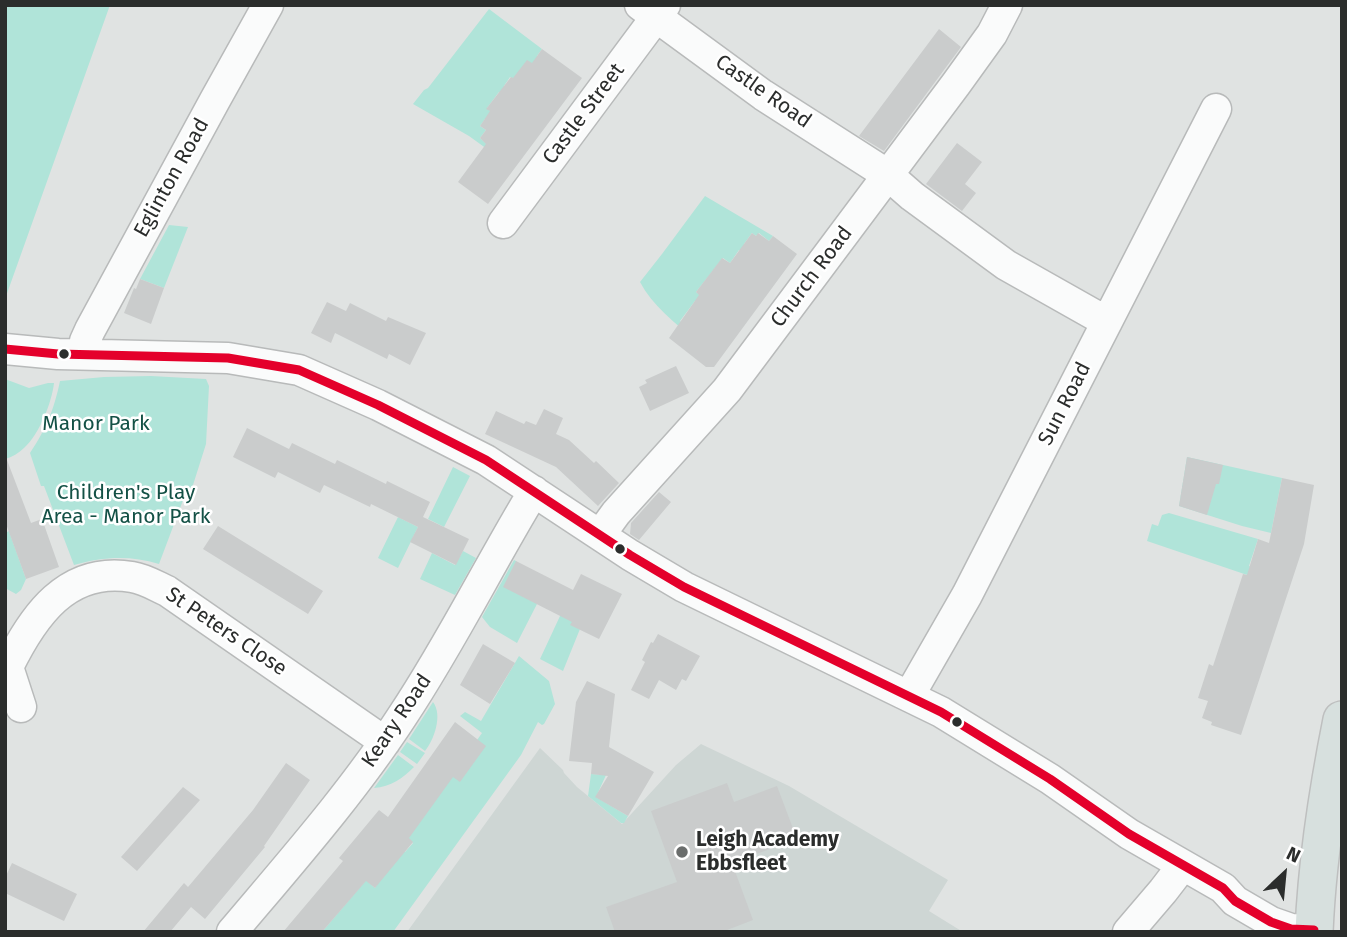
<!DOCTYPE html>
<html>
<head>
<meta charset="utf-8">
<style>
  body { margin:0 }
  #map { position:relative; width:1347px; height:937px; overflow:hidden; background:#e0e3e2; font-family:"Fira Sans",sans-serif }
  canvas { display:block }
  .frame { position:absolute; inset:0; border:7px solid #2b2d2c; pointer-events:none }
  .north { position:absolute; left:1249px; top:839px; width:70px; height:70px; -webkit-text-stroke:5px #fff; paint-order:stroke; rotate:26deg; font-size:19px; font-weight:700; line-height:28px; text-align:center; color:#2b2d2c }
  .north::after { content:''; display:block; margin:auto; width:24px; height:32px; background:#2b2d2c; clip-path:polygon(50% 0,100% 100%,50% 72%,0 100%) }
</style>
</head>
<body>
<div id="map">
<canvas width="1347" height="937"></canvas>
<div class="frame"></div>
<div class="north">N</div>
</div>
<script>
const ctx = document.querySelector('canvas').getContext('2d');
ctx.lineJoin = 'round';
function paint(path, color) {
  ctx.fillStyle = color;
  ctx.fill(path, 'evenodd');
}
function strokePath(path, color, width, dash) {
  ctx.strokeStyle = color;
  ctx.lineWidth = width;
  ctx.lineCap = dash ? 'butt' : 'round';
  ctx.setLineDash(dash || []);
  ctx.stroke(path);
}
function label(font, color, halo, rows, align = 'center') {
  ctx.font = font + ' "Fira Sans",sans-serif';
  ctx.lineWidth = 5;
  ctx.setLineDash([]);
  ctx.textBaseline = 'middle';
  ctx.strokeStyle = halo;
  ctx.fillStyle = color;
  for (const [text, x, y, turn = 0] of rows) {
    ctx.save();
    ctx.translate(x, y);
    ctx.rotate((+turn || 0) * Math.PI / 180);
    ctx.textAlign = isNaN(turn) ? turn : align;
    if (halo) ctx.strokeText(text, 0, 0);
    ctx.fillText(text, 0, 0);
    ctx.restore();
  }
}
paint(new Path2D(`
  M701,744L789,786L948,880L929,911L963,932H407L540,748L563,770L564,773L577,787L622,824L676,765Z`), '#ced6d4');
paint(new Path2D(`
  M5,5H110L5,299Z
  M489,9L542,49L537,56L543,61L513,79L510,77L504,86L520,107L499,92L487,108L508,124L485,119L480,126L486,130L480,138L489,146L487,149L469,136L413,104L424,90L428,88Z
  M705,196L773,236L769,241L759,233L756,236L752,233L744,244V253L739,250L730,263L723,258L696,292L717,308L695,301L680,321L698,336L695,340C675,323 652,305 640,282L662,254Z
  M169,225L188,227L164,288L140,279Z
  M151,376L206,379L209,386L206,444L193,485L185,495L159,564C129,555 103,557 74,565L44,486H41L30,453C46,429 54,410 60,381L104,377Z
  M5,379L29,388L48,383H54C52,402 39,435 24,448C19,453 12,457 5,459Z
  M1187,457L1282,478L1271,533L1242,526L1179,506Z
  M453,467L470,476L444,527L428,519Z
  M1169,513L1258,539L1249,566L1262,570L1259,579L1147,541L1152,524L1158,526L1162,515Z
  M398,517L418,527L398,568L378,558Z
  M9,531L26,579L21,590L16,594L5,588V533Z
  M463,551L476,558L455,595L420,579L432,553L455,565Z
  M514,560L516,561L537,604L517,643L490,627L482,617Z
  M567,601L582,624L563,671L540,659Z
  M519,656L549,681L555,704L544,724L542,725L538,722L521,755L393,932H322L366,880L375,888L396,845L405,852L413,843L405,835L458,767L482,733L460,716L465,712L481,721Z
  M433,702C443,715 434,740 425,751L409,739Z
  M407,742L425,753L417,764L400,752Z
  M398,755L414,767C403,778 391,787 374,788Z
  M591,774L606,775L596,797L628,816L624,823H621L588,796Z`), '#b0e4d9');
paint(new Path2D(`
  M939,29L961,47L884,151L859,136Z
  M542,49L582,78L488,204L458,182L486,144L480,138L486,130L480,126L490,111L486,109L511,77L513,78L527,60L532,63Z
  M957,143L982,162L965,184L976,193L962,211L926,184Z
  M752,233L756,236L758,233L769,241L773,236L797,254L714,367H706L669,338L699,295L696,292L722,258L730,263Z
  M140,279L164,288L151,324L124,313L134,288L136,289Z
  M327,302L346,311L350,303L386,321L388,317L426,333L410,365L389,354L387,359L335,333L331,343L311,333Z
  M676,366L689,393L650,411L639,387L647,383L645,380Z
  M544,409L563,418L556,434L569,440L594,463L596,461L619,483L598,506L556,467L485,434L496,411L524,424L526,421L536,425Z
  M247,428L289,449L292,443L335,464L337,460L386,484L387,481L430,502L423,517L469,539L456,565L410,542L418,527L371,504L370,507L324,485L320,493L278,472L275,478L233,457Z
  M1187,457L1223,465L1219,484H1216L1207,515L1179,506Z
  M7,460L31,523L42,519L59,567L26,579L5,521V461Z
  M1282,478L1314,485L1304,544L1241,735L1211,725L1212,722L1202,718L1208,701L1198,698L1209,664L1213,666L1243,574L1247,575L1258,539L1269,543Z
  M659,492L671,502L639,540L630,534L631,523Z
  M218,526L323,591L308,614L203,549Z
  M516,561L573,590L581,574L622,594L599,639L570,625L572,622L503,587Z
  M658,634L700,656L686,681L682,679L676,690L659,680L649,699L631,690L645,662L642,660L651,642L653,643Z
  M483,644L515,663L490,704L460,685Z
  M587,681L615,694L609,747L654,772L628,816L595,797L608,776L591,774L592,763L569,761L576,702Z
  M455,722L486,746L460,782L453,777L409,838L413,842L375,888L366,881L322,932H283L343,861L339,858L379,810L388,817Z
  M286,763L310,780L264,846L265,847L205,919L191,907L170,932H143L184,883L188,887L210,861L253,810Z
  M727,783L734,802L777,786L797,839L732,863L753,920L722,932H615L606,907L677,882L651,811Z
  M183,787L200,800L137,871L121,857Z
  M12,863L77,894L64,921L5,893V878Z`), '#cacccc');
const minor = new Path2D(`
  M640,5L763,95L888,175L912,196L1006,265L1107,322
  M503,223L665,5
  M5,349L58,354L228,358L299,370L378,405L486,460L630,555L684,587L941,712L1050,779L1129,834L1223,888L1235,901L1271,922L1291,929L1314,930
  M83,354L85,341L90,330L215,100L268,5
  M600,535L616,513L727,390L956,84L992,34L1007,5
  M5,667H8C33,616 67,566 132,577C145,579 156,586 167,591L385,742
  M8,667L21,707
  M909,696L967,595L1216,109
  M232,932C291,862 353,792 403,715C451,643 489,565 534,491
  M1128,932L1163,891L1183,865`);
const major = new Path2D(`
  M1314,932C1317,860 1328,790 1342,720`);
strokePath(minor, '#b8baba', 33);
strokePath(major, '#bebfbf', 40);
strokePath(minor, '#fafbfb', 30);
strokePath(major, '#d7e0de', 37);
strokePath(new Path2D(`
  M5,349L58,354L228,358L299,370L378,405L486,460L630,555L684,587L941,712L1050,779L1129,834L1223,888L1235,901L1271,922L1291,929L1314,930`), '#e4002b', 9);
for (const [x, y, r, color] of [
  [64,354,6,"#2b2d2c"],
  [620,549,6,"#2b2d2c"],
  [957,722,6,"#2b2d2c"],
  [682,852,7,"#6a6d6c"]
]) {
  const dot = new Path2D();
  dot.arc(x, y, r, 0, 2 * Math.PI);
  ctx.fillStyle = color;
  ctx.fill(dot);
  strokePath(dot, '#fff', 2.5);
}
label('21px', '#2b2d2c', '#fff', [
  ["Castle Road",763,92,35],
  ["Castle Street",584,114,-53],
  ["Eglinton Road",172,178,-61],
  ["Church Road",812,277,-53],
  ["Sun Road",1065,404,-63],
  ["St Peters Close",226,632,34],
  ["Keary Road",397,721,-56]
]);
label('21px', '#145146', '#fff', [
  ["Manor Park",96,424],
  ["Children's Play",126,493],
  ["Area - Manor Park",126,517]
]);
label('bold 21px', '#2b2d2c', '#fff', [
  ["Leigh Academy",696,840],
  ["Ebbsfleet",696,864]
], 'left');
</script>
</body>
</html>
